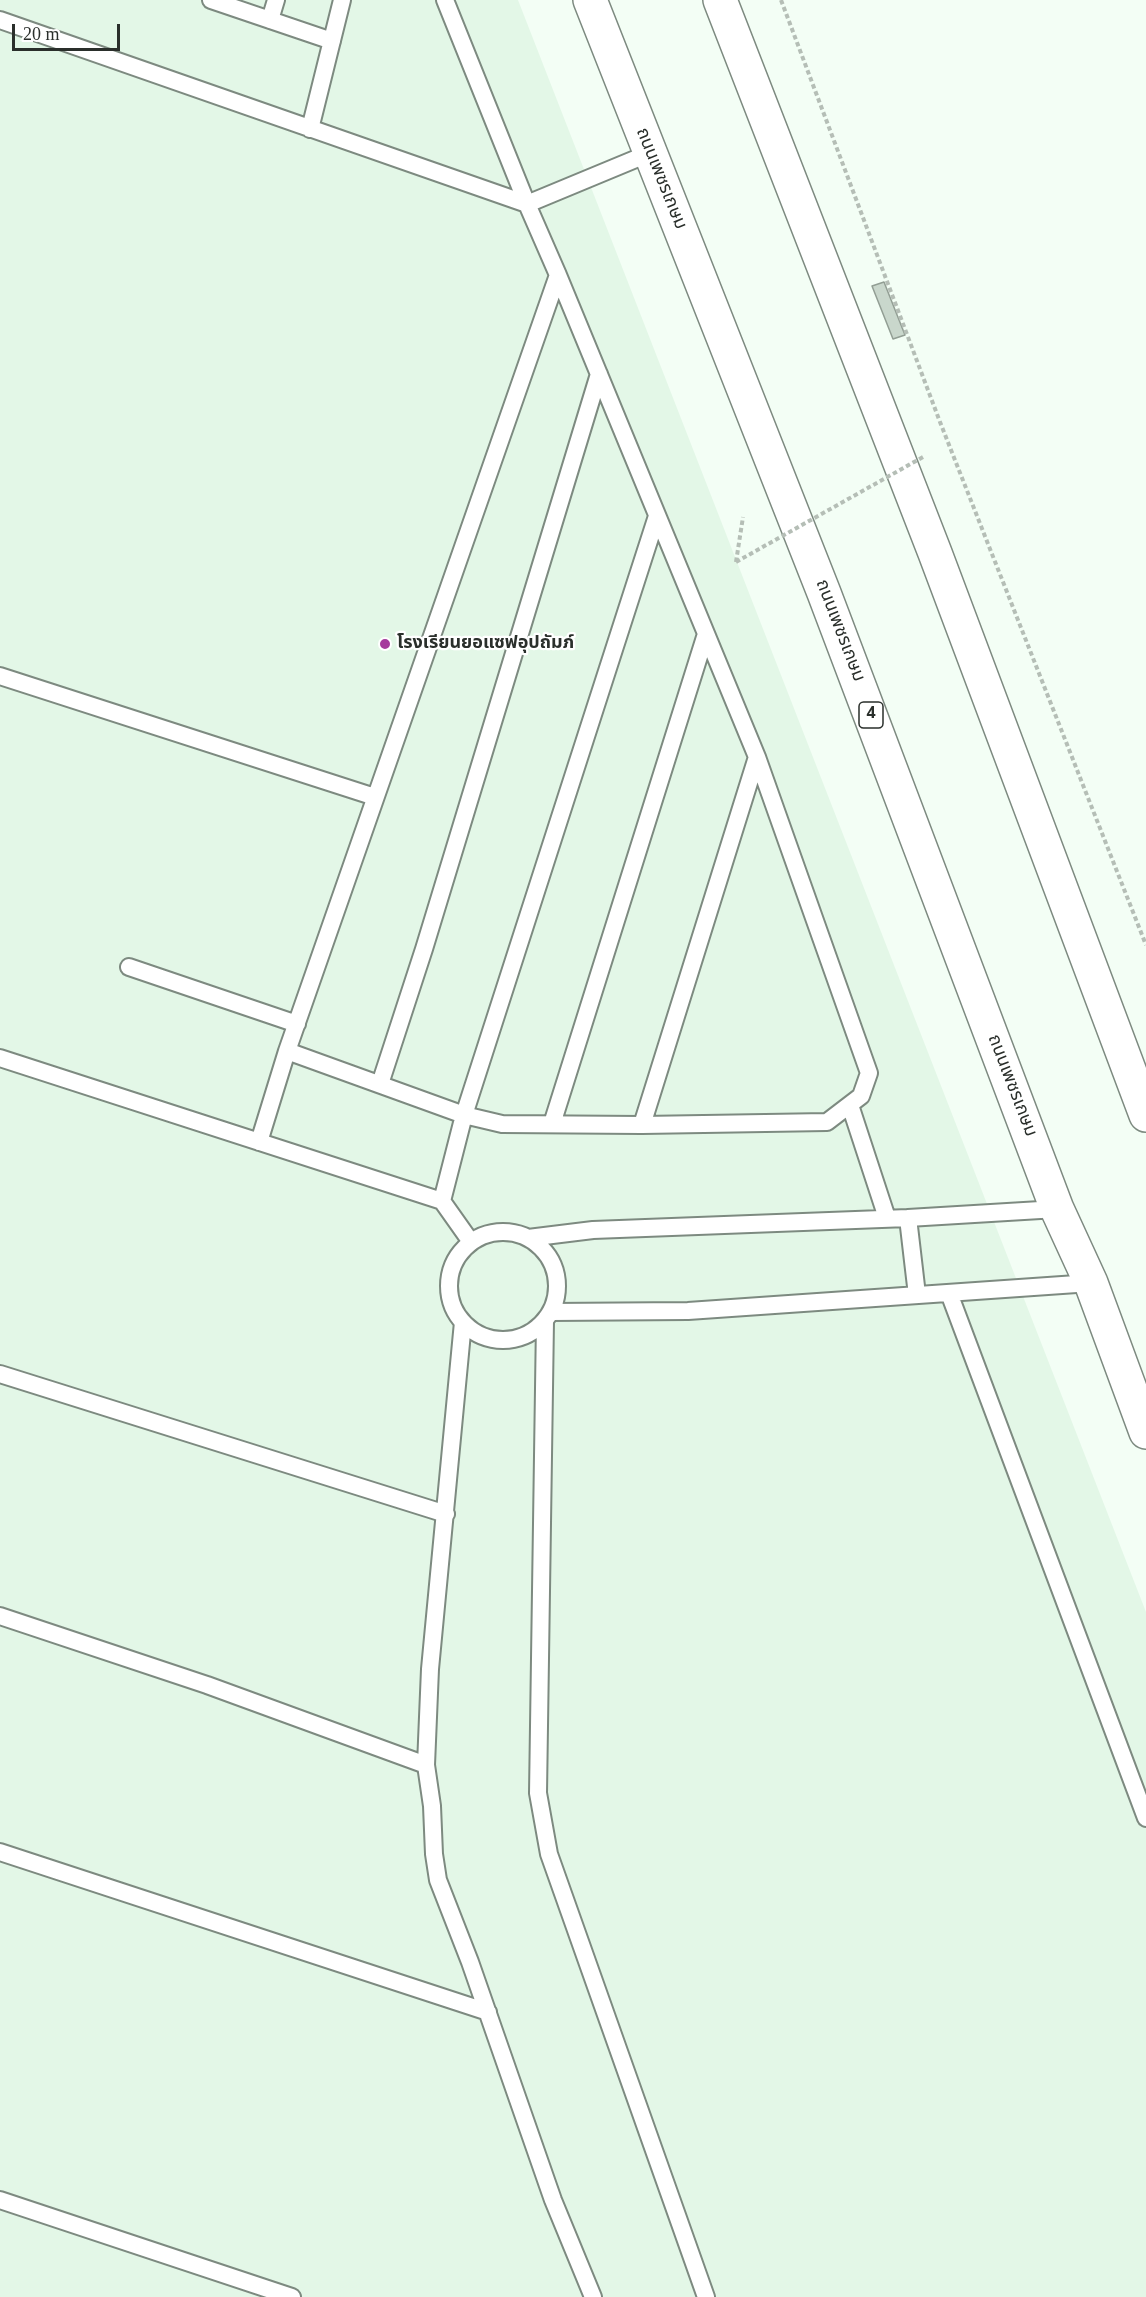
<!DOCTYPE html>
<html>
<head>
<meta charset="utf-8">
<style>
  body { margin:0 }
  #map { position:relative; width:1146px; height:2297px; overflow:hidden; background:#f3fef5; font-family:Georgia,serif }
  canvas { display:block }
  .scale { position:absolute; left:12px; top:24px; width:108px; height:27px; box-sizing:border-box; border:3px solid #2a2f2b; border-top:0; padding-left:8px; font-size:18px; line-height:21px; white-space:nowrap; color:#2a2f2b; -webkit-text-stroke:4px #fff; paint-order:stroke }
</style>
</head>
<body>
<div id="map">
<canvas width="1146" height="2297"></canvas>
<div class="scale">20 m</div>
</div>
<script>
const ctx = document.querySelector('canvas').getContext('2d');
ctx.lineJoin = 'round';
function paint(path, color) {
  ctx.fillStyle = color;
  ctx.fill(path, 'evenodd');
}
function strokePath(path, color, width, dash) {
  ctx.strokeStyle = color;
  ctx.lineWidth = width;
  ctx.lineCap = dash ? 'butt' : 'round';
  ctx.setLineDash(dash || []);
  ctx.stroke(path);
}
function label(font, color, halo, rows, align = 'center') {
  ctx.font = font + ' Georgia,"Noto Sans Thai",serif';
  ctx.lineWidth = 4.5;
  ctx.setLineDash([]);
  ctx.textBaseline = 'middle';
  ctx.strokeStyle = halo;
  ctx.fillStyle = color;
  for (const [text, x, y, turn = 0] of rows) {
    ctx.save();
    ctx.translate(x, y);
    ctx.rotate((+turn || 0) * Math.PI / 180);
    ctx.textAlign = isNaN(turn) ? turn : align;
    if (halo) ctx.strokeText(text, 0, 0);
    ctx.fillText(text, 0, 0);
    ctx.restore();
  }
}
paint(new Path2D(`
  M0,0H518L1146,1612V2297H0Z`), '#e3f7e7');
const building = new Path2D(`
  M884,282L905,335L893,339L872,286Z`);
paint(building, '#c9d7cc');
strokePath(building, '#929e94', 1.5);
const service = new Path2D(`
  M211,0L332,41
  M445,0L527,204
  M0,20L527,204
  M270,20L276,0
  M310,129L342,0
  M558,275L757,757L869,1073L861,1096L827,1122L642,1125L502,1124L464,1115L287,1051L558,275L527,204L650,153
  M0,676L375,797
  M129,967L297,1024
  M0,1058L442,1201L471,1242
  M380,1084L424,949L599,374
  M850,1105L887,1218
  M552,1124L706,634
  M642,1125L757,757
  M259,1142L287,1051
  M442,1201L464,1115L657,516
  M908,1218L917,1295
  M449 1286a54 54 0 1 1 108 0a54 54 0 1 1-108 0Z
  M528,1238L593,1230L908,1218L1057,1209
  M949,1293L1146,1818
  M551,1312L688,1311L1091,1283
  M545,1321L538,1793L549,1854L706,2297
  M463,1322L430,1669L426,1765L432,1806L434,1854L438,1880L470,1962L553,2200L593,2297
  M0,1374L446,1514
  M0,1616L207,1685L426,1765
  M0,1852L488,2012
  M0,2200L292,2297`);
const primary = new Path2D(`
  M590,0L824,593L1057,1209L1091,1283L1146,1432
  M720,0L935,553L1146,1115`);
strokePath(service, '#7d8a80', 20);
strokePath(primary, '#7d8a80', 36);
strokePath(new Path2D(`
  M781,0L940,422L1146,945
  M736,562L743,517`), '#b5beb6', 4, [4.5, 3]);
strokePath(service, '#fff', 16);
strokePath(primary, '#fff', 33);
strokePath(new Path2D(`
  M736,562L923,457`), '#b5beb6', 4, [4.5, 3]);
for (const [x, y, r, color] of [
  [385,644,6,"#a53a9c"]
]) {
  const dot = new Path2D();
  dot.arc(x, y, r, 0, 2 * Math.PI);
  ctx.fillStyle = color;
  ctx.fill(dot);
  strokePath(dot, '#fff', 2);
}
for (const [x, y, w] of [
  [871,715,24]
]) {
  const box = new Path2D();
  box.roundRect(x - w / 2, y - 13, w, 26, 4.5);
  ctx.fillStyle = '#fff';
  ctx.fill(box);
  strokePath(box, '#2a2f2b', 1.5);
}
label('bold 16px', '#2a2f2b', null, [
  ["4",871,715]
]);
label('18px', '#2a2f2b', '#fff', [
  ["ถนนเพชรเกษม",660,179,68],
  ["ถนนเพชรเกษม",839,631,69],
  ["ถนนเพชรเกษม",1011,1086,69]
]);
label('bold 18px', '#2a2f2b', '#fff', [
  ["โรงเรียนยอแซฟอุปถัมภ์",397,644]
], 'left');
</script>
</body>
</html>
